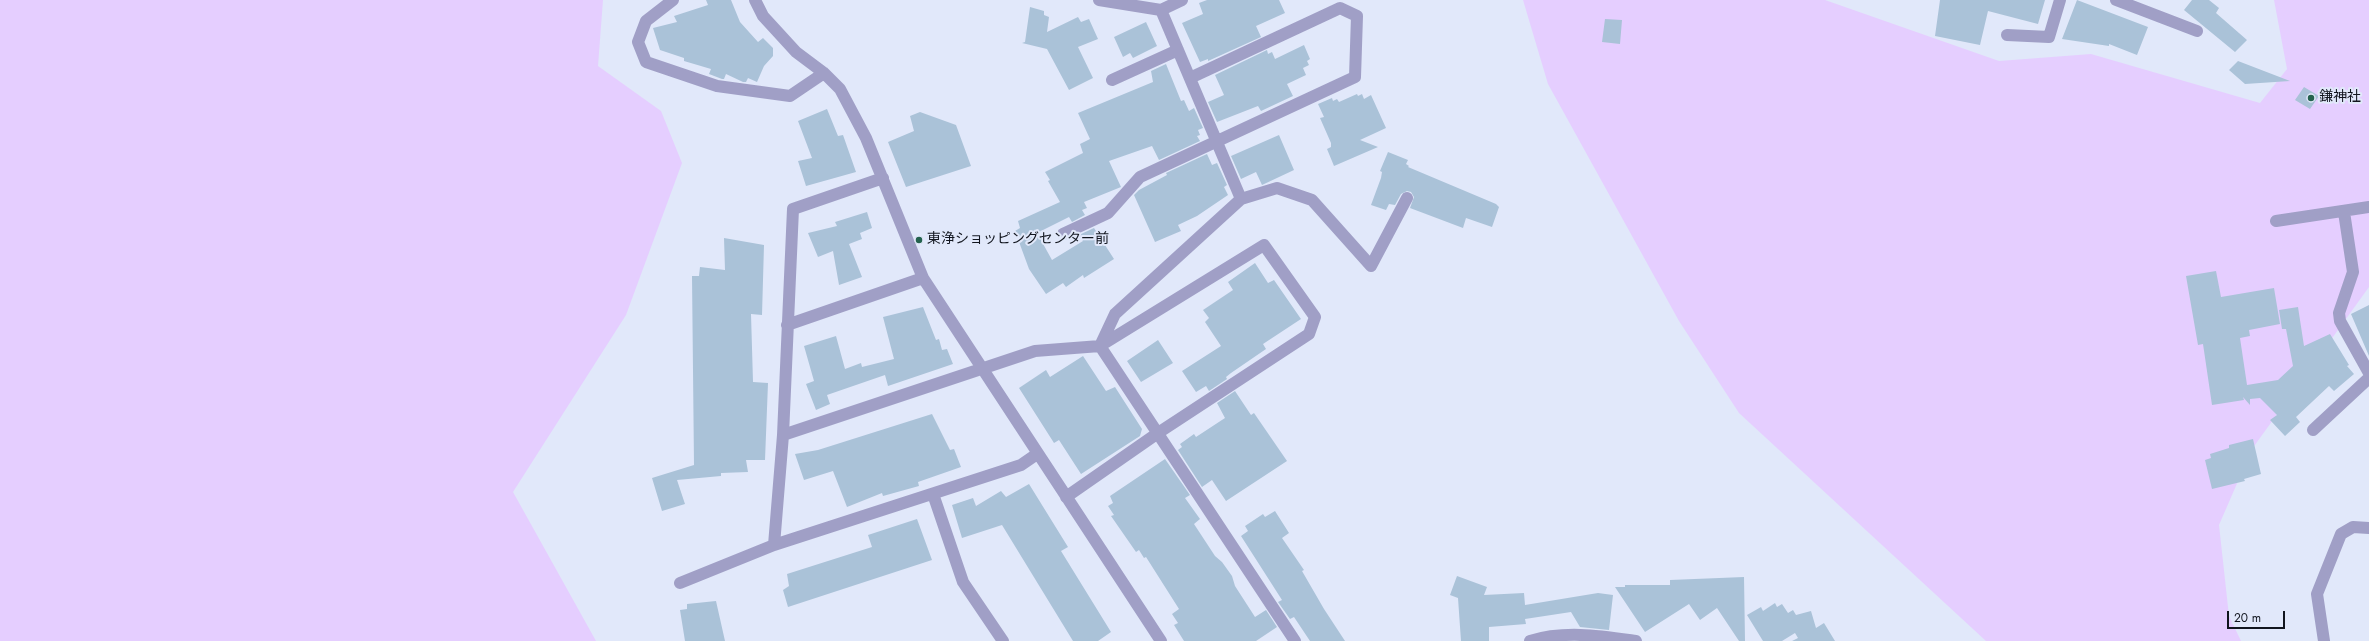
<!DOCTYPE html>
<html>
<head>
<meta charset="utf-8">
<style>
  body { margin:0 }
  #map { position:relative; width:2369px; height:641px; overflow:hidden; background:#e1e8fa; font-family:Jost,sans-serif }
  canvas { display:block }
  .scale { position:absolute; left:2227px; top:611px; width:58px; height:18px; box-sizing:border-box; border:2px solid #11151e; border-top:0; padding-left:5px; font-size:12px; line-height:14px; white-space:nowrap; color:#11151e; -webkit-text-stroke:3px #e1e8fa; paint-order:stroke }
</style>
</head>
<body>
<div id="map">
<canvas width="2369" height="641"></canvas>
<div class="scale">20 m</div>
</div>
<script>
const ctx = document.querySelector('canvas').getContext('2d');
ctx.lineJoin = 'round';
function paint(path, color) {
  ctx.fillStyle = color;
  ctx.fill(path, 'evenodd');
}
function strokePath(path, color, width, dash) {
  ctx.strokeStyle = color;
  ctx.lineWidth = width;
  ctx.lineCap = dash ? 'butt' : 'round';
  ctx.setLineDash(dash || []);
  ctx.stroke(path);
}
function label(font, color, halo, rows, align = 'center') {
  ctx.font = font + ' Jost,"Noto Sans JP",sans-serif';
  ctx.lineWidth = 4;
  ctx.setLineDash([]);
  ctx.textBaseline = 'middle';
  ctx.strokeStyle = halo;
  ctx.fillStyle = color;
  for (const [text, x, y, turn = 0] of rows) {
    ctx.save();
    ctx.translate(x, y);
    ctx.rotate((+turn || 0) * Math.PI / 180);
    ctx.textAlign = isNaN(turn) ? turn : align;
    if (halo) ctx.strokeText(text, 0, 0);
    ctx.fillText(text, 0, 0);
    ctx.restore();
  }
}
paint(new Path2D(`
  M0,0H603L598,66L661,111L682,163L626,315L513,492L596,641H0Z
  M1523,0H1825L1999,61L2091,54L2260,103L2287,69L2274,0H2369V287L2252,449L2219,525L2229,616L2241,641H1986L1739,413L1679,321L1548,84Z`), '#e5ceff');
paint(new Path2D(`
  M706,0H731L740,22L758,42L763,38L773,48V56L764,66L757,82L748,78L746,82H743L726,74L724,79H722L709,74L711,69L684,61V58L660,50L653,28L677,22L674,16L708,5Z
  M1207,0H1279L1285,13L1256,26L1261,37L1208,61V59L1200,62L1182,23L1203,14L1199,3Z
  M1940,0H2045L2038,24L1988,11L1980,45L1935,36Z
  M2077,0L2148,27L2137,55L2109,44V46L2062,39Z
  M2192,0H2209L2219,8L2216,13L2247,40L2235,52L2184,10Z
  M1030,7L1044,11V15L1049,17L1047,32L1078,17L1081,22L1089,19L1098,39L1078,47L1093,78L1069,90L1047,49L1022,43L1025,42Z
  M1605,19L1622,20L1620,44L1602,42Z
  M1146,22L1157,46L1133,58L1130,53L1123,57L1114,37Z
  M1304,45L1310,59L1307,61L1309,65L1303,68L1306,75L1287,84L1293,96L1261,111L1258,106L1217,122L1208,102L1224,95L1215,75L1267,50L1268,54L1272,52L1275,59Z
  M2238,61L2290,81L2245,84L2229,70Z
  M1166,64L1181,101L1184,100L1189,111L1194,108L1203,128L1198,130L1200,135L1197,136L1200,141L1159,160L1152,146L1109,161L1121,187L1084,202L1087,208L1082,210L1085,215L1072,222L1069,217L1037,233L1052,260L1083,241L1079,235L1094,228L1114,259L1084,278L1083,275L1066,287L1063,283L1046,294L1029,269L1015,231L1020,228L1018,221L1060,202L1048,181L1050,180L1045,172L1083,153L1080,144L1090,139L1078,113L1153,82L1151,71Z
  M2304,87L2319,96L2310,109L2295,100Z
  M1357,94L1358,96L1362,94L1364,99L1371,95L1386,128L1360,140L1378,147L1334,166L1327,149L1331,147V143L1320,118L1324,117L1318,104L1332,98L1333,101L1337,99L1339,102Z
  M827,109L838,136L843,135L856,172L806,186L798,161L812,158L798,121Z
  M920,112L956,125L971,166L906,187L888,142L914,131L910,116Z
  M1279,135L1294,170L1262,185L1256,172L1241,179L1231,156Z
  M1388,152L1408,160L1406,164L1409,166L1408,167L1496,204L1499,207L1492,227L1466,218L1463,228L1410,208L1414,197L1411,192L1407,191L1401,194L1395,205L1389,204L1386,210L1371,205L1381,178L1382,172L1380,171Z
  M1207,154L1212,165L1217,163L1227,185L1224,187L1228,195L1197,216L1178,225L1181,231L1155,242L1134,195L1139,190L1167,175L1166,173Z
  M867,212L872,228L860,233L862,239L849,244L862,277L839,285L833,251L818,257L808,233L837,226L835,222Z
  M724,238L764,245L762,315L751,314L753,382L768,383L765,460H746L748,472L721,473V476L677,480L685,504L662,511L652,478L694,465L692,276H699L700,267L725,270Z
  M1255,263L1268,283L1274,280L1301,319L1263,344L1266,349L1231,373L1226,377L1227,379L1209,391L1206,386L1196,392L1182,371L1221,346L1205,322L1209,318L1203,310L1233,290L1228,282Z
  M2216,271L2221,297L2274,288L2280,324L2249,330L2250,336L2240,338L2247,385L2278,380L2293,366L2286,329H2282L2279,310L2298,307L2304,346L2330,334L2349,365L2347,366L2354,374L2334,391L2329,386L2296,417L2300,422L2285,436L2270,420L2277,415L2260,398L2250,399V405L2243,397L2244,400L2212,405L2203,344L2198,345L2186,276Z
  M2369,305V356L2351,314Z
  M923,307L936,340L939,339L942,350L947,349L953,364L888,386L885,375L827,395L830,404L816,410L806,384L814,381L804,346L836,336L845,369L861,363L862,367L894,359L883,317Z
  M1158,340L1173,363L1141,382L1127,361Z
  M1083,356L1106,391L1115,387L1142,429L1140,436L1081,474L1059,440L1054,443L1019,388L1046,370L1050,377Z
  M1235,391L1251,415L1254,413L1287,461L1226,501L1212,480L1202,487L1178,450L1182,447L1180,444L1194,434L1196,437L1225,418L1217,403Z
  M932,414L950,450L954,449L961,467L918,482L919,486L883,496L882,493L847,507L833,471L804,480L795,454L818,450Z
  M2253,439L2261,474L2244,479L2245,481L2212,489L2205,460L2211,458L2210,454L2229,448V445Z
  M1165,459L1190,495L1185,498L1200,519L1194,524L1215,556L1222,562L1232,576L1235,586L1255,617L1266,610L1277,627L1256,641H1184L1174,625L1178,623L1172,614L1179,609L1146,557L1144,558L1139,550L1136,552L1111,516L1114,515L1108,506L1113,503L1110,496Z
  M1029,484L1068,547L1061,551L1111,632L1098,641H1073L1002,525L962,538L952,505L973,498L976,506L1001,491L1006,497Z
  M1275,511L1289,533L1282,538L1304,570L1302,571L1324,609L1345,641H1310L1294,617L1290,619L1278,602L1282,600L1241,536L1248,531L1245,526L1263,514L1265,517Z
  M917,519L932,560L788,607L783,590L789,586L787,574L872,547L868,535Z
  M1457,576L1487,587L1484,595L1524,593L1525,605L1598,593L1613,595L1609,630L1580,627L1571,612L1525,619L1526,624L1489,627V641H1461L1458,598L1450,595Z
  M1744,577L1745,641H1739L1717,608L1700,620L1689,604L1645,632L1615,587H1625V585H1670V580Z
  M716,601L725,641H685L680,610L687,609V604Z
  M1775,603L1777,607L1782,604L1788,613L1793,610L1796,615L1811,611L1816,628L1824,623L1835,641H1792L1798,638L1795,633L1782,641H1763L1747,615L1761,607L1763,611Z`), '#aac2d8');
strokePath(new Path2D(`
  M673,0L646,21L638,42L646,62L717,86L790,96L824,73
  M755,0L763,16L796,52L824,73L840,89L866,138L923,278L1161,641
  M1099,0L1161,10L1182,0
  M2116,0L2197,31
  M1161,10L1241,199
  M2007,35L2049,37L2060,0
  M1112,80L1178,50
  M2344,212L2353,272L2339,313L2340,321L2369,373
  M2276,221L2369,207
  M1063,234L1108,213L1140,177L1355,77L1357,16L1340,8L1190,78
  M787,325L923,278
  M2313,430L2369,378
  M783,435L1035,351L1100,346L1295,641
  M933,494L963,582L1003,641
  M1066,497L1158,433L1309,334L1315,317L1264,245L1100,346L1115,314L1241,199L1277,188L1312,200L1371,266L1407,198
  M774,545L783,435L793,209L883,178
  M680,583L774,545L1021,465L1037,454
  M1530,641C1565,630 1601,636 1636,641
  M2324,641L2317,594L2341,534L2353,527L2369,528`), '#a09fc6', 12);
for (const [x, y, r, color] of [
  [2311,98,4,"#24624e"],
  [919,240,4,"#24624e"]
]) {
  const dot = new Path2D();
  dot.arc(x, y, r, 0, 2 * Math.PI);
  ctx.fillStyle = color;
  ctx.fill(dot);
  strokePath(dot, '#e1e8fa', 1.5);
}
label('14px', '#11151e', '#e1e8fa', [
  ["鎌神社",2319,98],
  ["東浄ショッピングセンター前",927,240]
], 'left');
</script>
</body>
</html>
